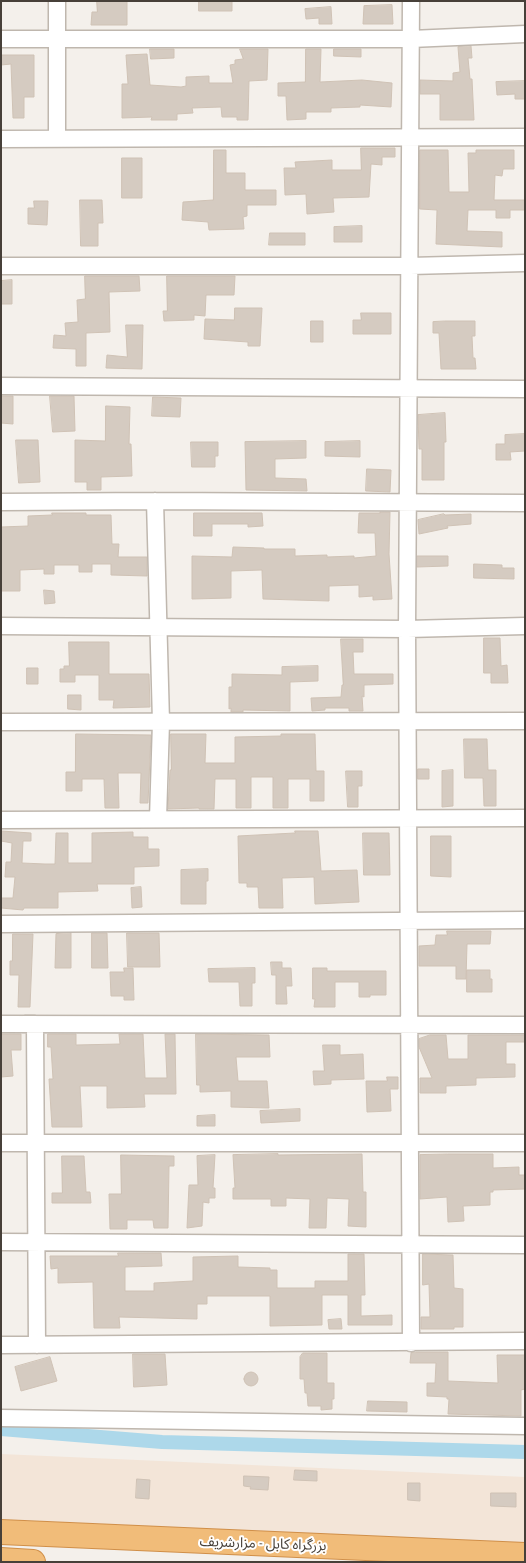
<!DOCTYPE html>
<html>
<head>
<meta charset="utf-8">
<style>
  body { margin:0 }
  #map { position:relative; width:526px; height:1563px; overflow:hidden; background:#f4f0eb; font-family:"PT Sans Narrow",sans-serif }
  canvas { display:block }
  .frame { position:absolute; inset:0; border:2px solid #474039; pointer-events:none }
</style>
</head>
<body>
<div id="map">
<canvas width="526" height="1563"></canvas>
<div class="frame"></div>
</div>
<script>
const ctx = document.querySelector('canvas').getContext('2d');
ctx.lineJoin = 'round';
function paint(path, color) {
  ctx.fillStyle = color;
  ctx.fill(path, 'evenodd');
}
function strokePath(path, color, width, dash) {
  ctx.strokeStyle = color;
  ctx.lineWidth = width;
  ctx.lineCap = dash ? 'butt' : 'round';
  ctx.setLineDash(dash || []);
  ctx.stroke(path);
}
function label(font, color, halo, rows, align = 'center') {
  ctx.font = font + ' "PT Sans Narrow","Noto Sans Arabic",sans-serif';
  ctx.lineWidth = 4;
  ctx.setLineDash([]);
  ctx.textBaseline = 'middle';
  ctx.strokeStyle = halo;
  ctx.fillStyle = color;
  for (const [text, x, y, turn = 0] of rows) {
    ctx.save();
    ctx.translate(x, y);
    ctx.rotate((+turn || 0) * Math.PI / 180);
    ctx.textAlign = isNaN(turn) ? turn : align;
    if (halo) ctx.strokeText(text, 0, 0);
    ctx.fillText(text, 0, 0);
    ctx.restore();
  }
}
paint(new Path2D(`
  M1,1454L525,1477V1544L1,1519Z`), '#f3e5d8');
strokePath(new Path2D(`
  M1,1429L162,1442L525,1452`), '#add8ea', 14);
const building = new Path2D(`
  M97,1H127V25H91L92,12H97Z
  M199,1H232V11H199Z
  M392,5L393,24H363L364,6Z
  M331,7L332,24H319V18L306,19L305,9Z
  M471,46L472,58H468L470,79H472L474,120H440V94H420V80L453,81V73L460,72L458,47Z
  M150,49H174V58L151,59Z
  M240,49H268L267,80L249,81L248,120H237V117H222L221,107L192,108L193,113L177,114V120H151L152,117L122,118V84H128L126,55L147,54L150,85L181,87L186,86V77L209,76V83H233L230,65L235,64V60L243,59Z
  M306,49H321L320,82L362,80L392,83L391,107L360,105V107L331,108V112H306V119L287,120L286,96H278V83L305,82Z
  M334,49H361V57L334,56Z
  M2,55H34V97H24V118H13L11,64L1,65Z
  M525,81V99H515V94L497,95L496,82Z
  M361,148H395V157H382V165L371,164L369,197L333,198L334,212L307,214L306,194L285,195L284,168H296L295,162L332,160V170H361Z
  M214,150H226V173H245V190H276V205H247V216L243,217L244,229L209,230L208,222L182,220L183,202L213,200Z
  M420,150H448L449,192H469L468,153H476V150H514V169H503L502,176L495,175L494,200H525V210H510V218H496V210H468L467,231L502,232V247L436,244L437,210L420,209Z
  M122,158H142V198H122Z
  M80,200H102L103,223H98V246H81Z
  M34,201H48L47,225L28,224V208H34Z
  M362,226V242H334V227Z
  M270,233H305V245H269Z
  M85,276H139L140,291L109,292L110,332L86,333V366H76V349L53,348L54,335L66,336L65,323L78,322L77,300L85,299Z
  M167,276H235L234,295H206L205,316L194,315V320L164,321L163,311H167Z
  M12,280V304H1V281Z
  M235,308H262L260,346H248V342L204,339L205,319L234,320Z
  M361,313H391V334H353V320H361Z
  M311,321H323V342H311Z
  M445,321H475V336H472L473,358H475L476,369H441L439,333H433V322Z
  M126,325H143L142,369L106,368L107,355L127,357Z
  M1,396H13V424L1,423Z
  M50,396H74L75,431L53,432Z
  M153,397L181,398L180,417L152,416Z
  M106,406L130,407L129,444H131L132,476L101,477V490H87V482H75V440L105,441Z
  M445,413L446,442H444V480H422V449H419L418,415Z
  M525,434V451L510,452L511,460H496V444H505V435Z
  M16,440H38L40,482L19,483Z
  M306,441V458L275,459V478L306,479L307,491L246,490L245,442Z
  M360,441V457L325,456V442Z
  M191,442H218V456H215V467H192Z
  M367,469L391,470L390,492L366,491Z
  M380,512H390L389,554L392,599L373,600V596L359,597V585L329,586V601L263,599L262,570L231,571V598L192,599V556L232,557L233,547L264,548V549H295V556L327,555V557L354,556V558L376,556L375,533H358L359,513H380Z
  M52,513H86V515H111L112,544H119L118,557H147V576L111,575V564H92V572H79V565H54V574H44V569L20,570V591H1V527L28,526V516L52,515Z
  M194,513H262L263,526L248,527V524H212V536H194Z
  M444,514L445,515L471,514V524L447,526L448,528L419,534L418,520Z
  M417,556H448V566L417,567Z
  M474,564L502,565V568H514V579L474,578Z
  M44,590L54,591L55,603L45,604Z
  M484,638H500L501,666L507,665L508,683H491V673H484Z
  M341,639H363V652H353L354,674H393V684L364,685V697L362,696L363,711H349V708H325V710L312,711L311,698L341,697L342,685H343Z
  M69,642H109V674H149L150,707L113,708L114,700H99V675H75V682H60V669H64V666H69Z
  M318,666V681L290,682V711L243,710V712H231V708L229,709V687H232V674L282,675V667Z
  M27,668H38V684H27Z
  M68,695H81V710L68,709Z
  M76,734L151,735L148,803H140L141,773H118L119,808H105L104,779H82V791H66V772H75Z
  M171,734H206L205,763H235V737L281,736V734H315L316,771H324V801H310V779H288V808H273V777H251V808H236V779H215L214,809H199V808L168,809L170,770H171Z
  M464,739H487L488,770H496V806H484L483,778H465Z
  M418,769H429V779H418Z
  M453,770V806L442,807V771Z
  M346,771H362V786H358V807H348Z
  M1,831L31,833V841H23L22,863L45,864H55L56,833H68V863H92V833L133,832V837H148V849H159V866L134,867V884H97L98,891L58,892V908H24L23,910L1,908V898H13L15,877H5L6,862H11L12,843L1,841Z
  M295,831H318L321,871L357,870L359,902L315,904L314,877L282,878L283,908H259L258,887H247V883H239L238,836L295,833Z
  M363,833H389L390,875H364Z
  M431,836H451V877L431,876Z
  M208,869V881H206V904H181V870Z
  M141,887L142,907L132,908L131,888Z
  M447,931H491L490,944H467L466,979H456V966H419V946L435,945L436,935H447Z
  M71,933V968H55L56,934Z
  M92,933H107L108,968H92Z
  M127,933H159L160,967H128Z
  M13,934H33L30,1007H18L19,975H10V961H12Z
  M271,962H282V968H291L292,986H286L287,1004H276V975H272Z
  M124,968H133L134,1000H124V996H111L110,972H124Z
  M255,968V983H252V1006H240L239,982H209L208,969Z
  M313,968H327V971H386V995H370V997H359V982H335V1007H314L315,999H313Z
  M467,970H490V979H492V992H467Z
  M1,1034H21V1050H11L13,1076L1,1077Z
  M48,1034H76V1045L120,1044L119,1034H143L145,1078H167L165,1034H175L176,1094H144L145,1107L107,1108V1086H80L82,1127H52L49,1079H53L51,1047H48Z
  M196,1034L269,1035L270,1057H236L238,1081H267L269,1108L231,1107V1091L200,1092V1085H197Z
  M430,1035H446L448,1059H468V1035H525V1042H506V1064H515V1077L476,1078V1085L446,1086V1093H420V1078H432L419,1047V1039Z
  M323,1045H340V1055L363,1054L364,1079L331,1080V1084L314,1085L313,1071H324Z
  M387,1077H398V1089H390L391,1111L367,1112L366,1081H387Z
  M300,1109V1121L261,1123L260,1111Z
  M215,1115V1126H197V1116Z
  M278,1154V1155L362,1154L363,1192H366V1227L348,1226L349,1199L327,1198L326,1228H309L310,1199L286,1198V1206H271V1199H233V1188H235L233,1155Z
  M448,1154H493V1168L519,1167V1175H525V1189L493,1190V1192H490V1205L463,1206L464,1221L448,1222L447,1197L420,1199V1155Z
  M121,1155L174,1156V1166H169L168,1228H154L153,1220H127V1229H110L109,1194H121Z
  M215,1155L213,1188H215V1198H209V1203L203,1202L202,1226L187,1228L189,1185H198L197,1156Z
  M62,1156H84L86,1192H90L91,1203H52V1193H62Z
  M118,1253H161L162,1266L125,1267V1291H154V1283L193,1281V1257L238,1256V1267L270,1268V1270H277V1288H315V1281H348V1254H364L365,1295H361V1316L392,1315V1325H348V1295H322V1325L270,1326V1296H207V1304H197V1319L119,1317L120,1328H94L93,1282L58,1283V1268L51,1269L50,1256H118Z
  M423,1254L453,1255L454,1288L463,1289V1327H454V1329H421V1317H430L429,1284L423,1285Z
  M341,1319L342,1329H329L328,1320Z
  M416,1352H448V1381L498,1383L497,1355H525V1389L521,1390V1416L448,1414L449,1399H447V1397L427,1396V1383H435L436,1363H410L411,1353Z
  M303,1353H327V1383H334V1399H332V1409L321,1410V1406H308L307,1393H305L304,1379H300V1357Z
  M133,1354H165L167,1385L134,1387Z
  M50,1357L57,1381L21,1391L15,1367Z
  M244 1379a7 7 0 1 1 14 0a7 7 0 1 1-14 0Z
  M368,1401L407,1402V1412L367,1411Z
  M295,1470L317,1471V1481L294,1480Z
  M244,1476L269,1477L268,1490L250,1489L251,1487L244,1486Z
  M137,1479L150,1480L149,1499L136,1498Z
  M408,1483H420V1501L408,1500Z
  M491,1493H516V1507L491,1506Z`);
paint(building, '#d5cbc1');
strokePath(building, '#cfc2b5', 1);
const minor = new Path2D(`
  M57,1V139
  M1,39H411L525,34
  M1,139L525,137
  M1,266H410L525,263
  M1,386L525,389
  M155,501L161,722L158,819
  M1,502L155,501L525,503
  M1,626L407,629L525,626
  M1,722L525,721
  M1,820L525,818
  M1,924L525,920
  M1,1024L525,1025
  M25,1024H35L37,1345
  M1,1143H525
  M1,1242L525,1245
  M411,1343L407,629L411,1
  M1,1345L525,1341
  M1,1418L525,1426`);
const highway = new Path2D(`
  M1,1532L525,1555
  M1,1560L33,1562`);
strokePath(minor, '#bfb7ae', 19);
strokePath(highway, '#d08f49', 26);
strokePath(minor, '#fff', 16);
strokePath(highway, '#f1bc79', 24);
label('14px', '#474039', '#fff', [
  ["بزرگراه کابل - مزارشریف",263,1544,2]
]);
</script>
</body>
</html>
